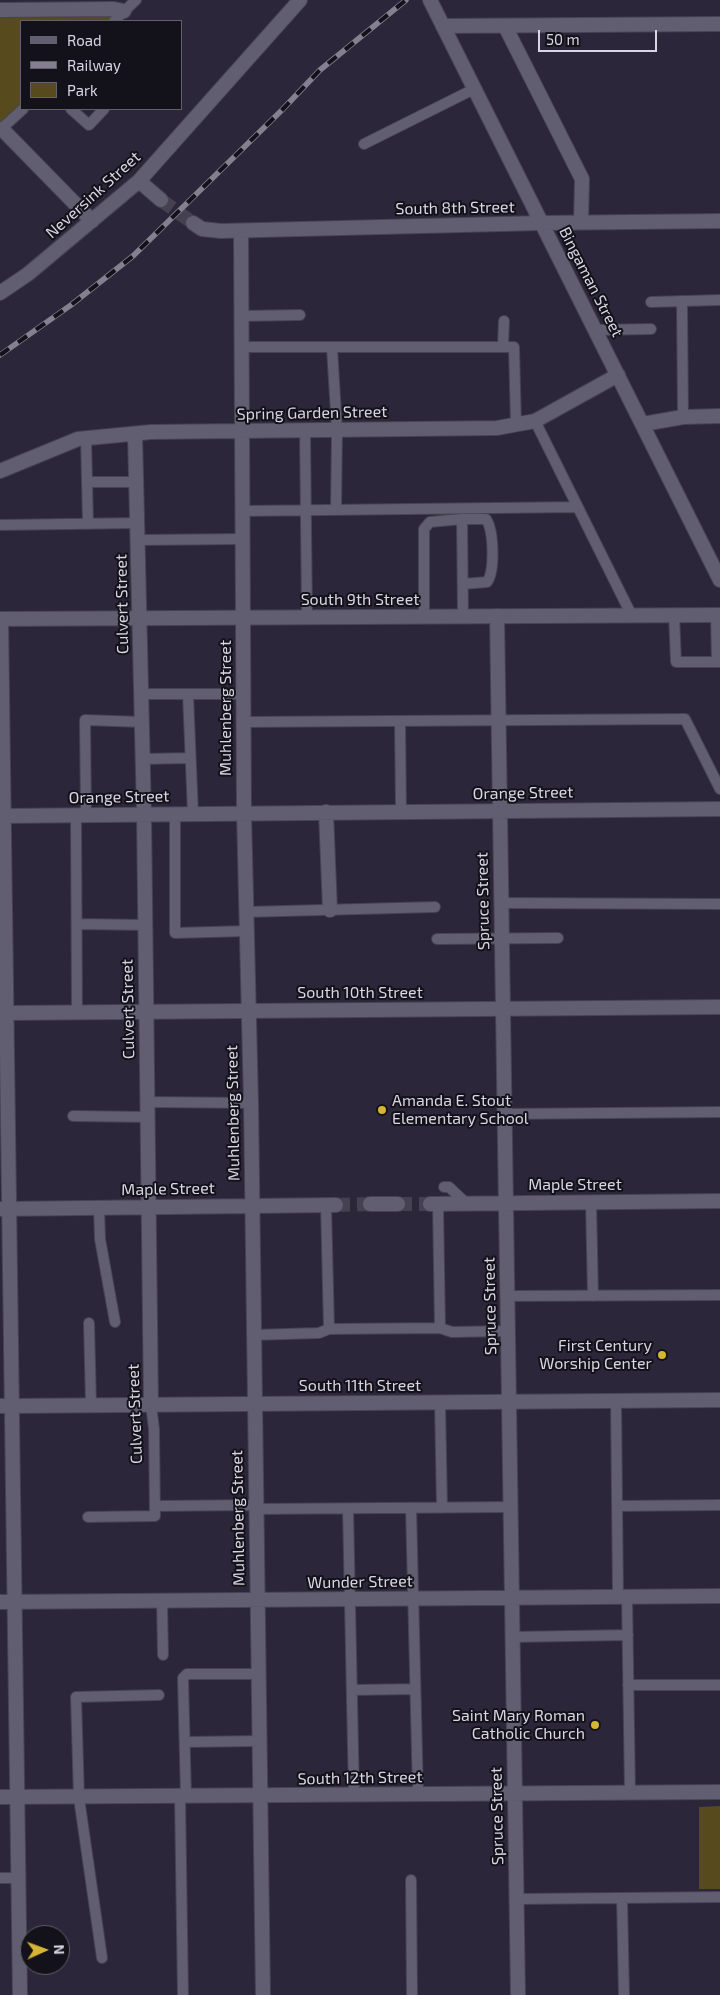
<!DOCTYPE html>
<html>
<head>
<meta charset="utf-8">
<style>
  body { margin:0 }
  #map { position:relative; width:720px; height:1995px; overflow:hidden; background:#2b2639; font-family:"Exo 2",sans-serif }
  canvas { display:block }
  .legend { position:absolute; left:20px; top:20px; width:162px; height:90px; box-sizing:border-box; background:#131119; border:1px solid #626069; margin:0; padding:6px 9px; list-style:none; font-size:15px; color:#d8d6e2 }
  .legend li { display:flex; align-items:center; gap:10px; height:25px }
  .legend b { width:25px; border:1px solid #626069 }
  .north { position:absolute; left:20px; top:1925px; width:50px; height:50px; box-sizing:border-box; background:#131119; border:1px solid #626069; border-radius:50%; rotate:88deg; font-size:14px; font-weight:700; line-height:20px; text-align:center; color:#d8d6e2 }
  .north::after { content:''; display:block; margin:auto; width:18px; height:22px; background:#d6b534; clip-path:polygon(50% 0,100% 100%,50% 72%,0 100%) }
  .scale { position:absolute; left:538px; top:30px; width:119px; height:22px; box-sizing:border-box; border:2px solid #d8d6e2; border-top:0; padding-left:6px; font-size:15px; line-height:18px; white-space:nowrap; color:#d8d6e2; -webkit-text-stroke:4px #131119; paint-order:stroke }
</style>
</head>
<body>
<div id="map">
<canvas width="720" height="1995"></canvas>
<ul class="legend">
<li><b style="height:6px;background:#625e72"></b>Road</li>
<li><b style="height:6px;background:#848090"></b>Railway</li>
<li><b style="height:14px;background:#574a1d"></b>Park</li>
</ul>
<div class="north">N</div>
<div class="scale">50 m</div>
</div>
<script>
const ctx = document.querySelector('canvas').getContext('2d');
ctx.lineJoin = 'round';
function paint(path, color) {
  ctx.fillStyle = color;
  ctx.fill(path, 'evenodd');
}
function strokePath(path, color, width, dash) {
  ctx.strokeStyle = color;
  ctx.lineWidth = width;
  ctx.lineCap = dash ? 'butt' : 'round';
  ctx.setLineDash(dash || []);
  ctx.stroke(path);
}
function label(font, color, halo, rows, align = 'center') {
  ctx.font = font + ' "Exo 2",sans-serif';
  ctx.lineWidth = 4;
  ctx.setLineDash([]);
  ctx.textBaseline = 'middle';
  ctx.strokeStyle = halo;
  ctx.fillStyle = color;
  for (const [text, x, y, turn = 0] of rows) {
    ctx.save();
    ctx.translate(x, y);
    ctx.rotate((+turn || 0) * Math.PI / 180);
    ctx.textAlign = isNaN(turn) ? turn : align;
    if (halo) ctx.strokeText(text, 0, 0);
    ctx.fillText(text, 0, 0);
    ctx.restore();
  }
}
paint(new Path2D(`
  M111,16L110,21H21V106L0,126V17Z
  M720,1806V1889H699V1807Z`), '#574a1d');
strokePath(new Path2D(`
  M161,200L193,223
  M398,1204H430
  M336,1205L370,1204`), '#454052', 14, [14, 7]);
const service = new Path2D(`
  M114,21L136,0
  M71,109L89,125L104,109
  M0,130L23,109
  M364,144L474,89
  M682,301L683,417
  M651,302L720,300
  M241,316L300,315
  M595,330L651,329
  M503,346L504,321
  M241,347H514L516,425
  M332,348L337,430L336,510
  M535,421L632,616
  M305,431L307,617
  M86,438L88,524
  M87,482H136
  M242,511L578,507
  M462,519H486C494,531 495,571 487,582L463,584
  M0,525L137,523
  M138,540L242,539
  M674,615L676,662H720
  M716,615L717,662
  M424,617V529L430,522L462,519L463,616
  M141,694H243
  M188,694L193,814
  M400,721L401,812
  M243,722L685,719L720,789
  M143,759L190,758
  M175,814V933L247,931
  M76,815L77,1012
  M86,815L85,720L142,722
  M501,903L720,904
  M246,912L435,907
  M77,924L145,925
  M437,939L558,938
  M147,1102L251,1103
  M504,1114L720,1112
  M73,1116L148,1117
  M444,1187H449L466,1203
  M591,1202L593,1296
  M438,1204L440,1328
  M326,1205L329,1329
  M99,1208L100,1239L115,1322
  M508,1296L720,1295
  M89,1323L91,1405
  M253,1335L319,1333L329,1329L440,1328L452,1332L508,1331
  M616,1401L618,1597
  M440,1403L442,1508
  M155,1506L255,1505
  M617,1506L720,1505
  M411,1508L418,1794
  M255,1509L510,1507
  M348,1509L354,1795
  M88,1517L155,1516L154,1429L151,1405
  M627,1597L630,1793
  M162,1601L163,1655
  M512,1637L628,1635
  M628,1685H720
  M352,1690L415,1689
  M185,1742L259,1741
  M180,1797L183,1995
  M186,1797L183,1678L187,1674H258
  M0,1878H18
  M411,1880L412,1995
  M622,1898L624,1995
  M516,1899L720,1897
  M102,1958L79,1798L76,1697L159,1695`);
const minor = new Path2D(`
  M0,10L114,9L124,11
  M443,26L720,24
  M505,26L582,179L581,222
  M2,129L92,221
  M139,181L161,200
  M193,223L202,229L221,231L542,223
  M241,231L244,813L251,1103L263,1995
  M0,293L28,274L139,181L300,0
  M643,424L683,417L720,416
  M135,434L144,815L151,1405
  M0,471L78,439L151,432L497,428L535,421L618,375
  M497,616L518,1995
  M326,812L330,910
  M3,816L720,809
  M370,1204H398
  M430,1204L720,1201
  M0,1209L336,1205
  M0,1406H11
  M0,1602L720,1596
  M0,1797L720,1792`);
const tertiary = new Path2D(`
  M430,0L720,580
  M542,223L720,221
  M0,619L720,615
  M1,619L20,1995
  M6,1013L720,1007
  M11,1406L720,1400`);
strokePath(service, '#464352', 12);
strokePath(minor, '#464352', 16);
strokePath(tertiary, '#464352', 16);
strokePath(service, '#625e72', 10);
strokePath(minor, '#625e72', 14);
strokePath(tertiary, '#625e72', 14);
const rail = new Path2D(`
  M0,355L71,305L133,256L282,110L320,70L406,0`);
strokePath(rail, '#848090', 5.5);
strokePath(rail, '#131119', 4, [11]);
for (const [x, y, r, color] of [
  [382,1110,5,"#d6b534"],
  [662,1355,5,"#d6b534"],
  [595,1725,5,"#d6b534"]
]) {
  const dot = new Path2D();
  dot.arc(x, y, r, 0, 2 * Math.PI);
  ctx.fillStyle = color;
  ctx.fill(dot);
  strokePath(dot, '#131119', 2);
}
label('16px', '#d8d6e2', '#131119', [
  ["Neversink Street",93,195,-42],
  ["South 8th Street",455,208,-1],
  ["Bingaman Street",591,282,63],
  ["Spring Garden Street",312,413,-1],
  ["South 9th Street",360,600],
  ["Culvert Street",122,604,-91],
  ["Muhlenberg Street",226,708,-90],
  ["Orange Street",523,793,-1],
  ["Orange Street",119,797,-1],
  ["Spruce Street",483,901,-91],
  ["South 10th Street",360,993],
  ["Culvert Street",128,1009,-91],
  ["Muhlenberg Street",233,1113,-91],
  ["Maple Street",575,1185],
  ["Maple Street",168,1189,-1],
  ["Spruce Street",490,1306,-91],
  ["South 11th Street",360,1386],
  ["Culvert Street",135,1414,-92],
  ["Muhlenberg Street",238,1518,-91],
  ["Wunder Street",360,1582,-1],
  ["South 12th Street",360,1778,-1],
  ["Spruce Street",497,1816,-91]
]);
label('16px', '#d8d6e2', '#131119', [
  ["Amanda E. Stout",392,1101,"left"],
  ["Elementary School",392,1119,"left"],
  ["First Century",652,1346],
  ["Worship Center",652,1364],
  ["Saint Mary Roman",585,1716],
  ["Catholic Church",585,1734]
], 'right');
</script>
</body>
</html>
